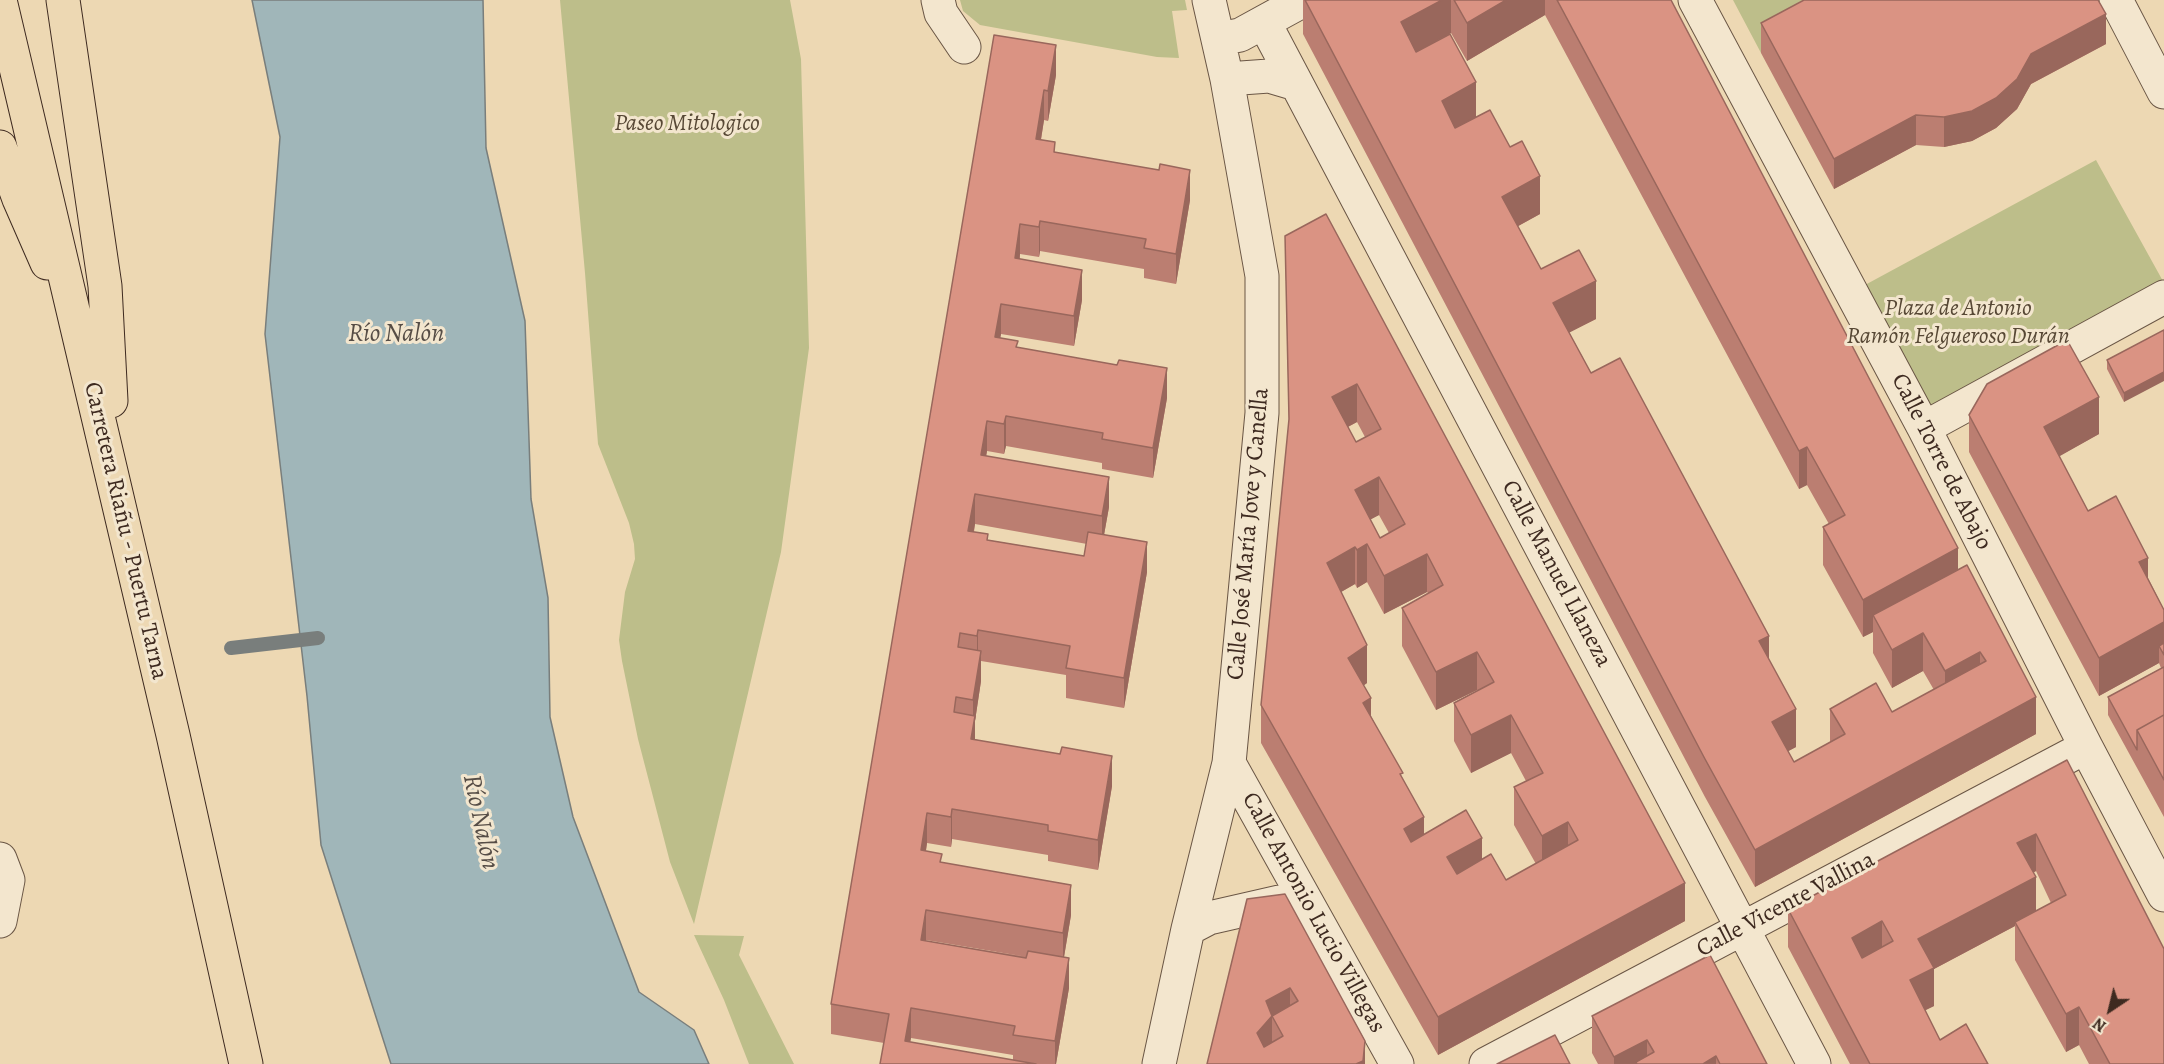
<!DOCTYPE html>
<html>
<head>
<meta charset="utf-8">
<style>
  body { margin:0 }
  #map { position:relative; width:2164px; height:1064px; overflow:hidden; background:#edd8b3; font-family:Alegreya,serif }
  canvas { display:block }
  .north { position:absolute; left:2080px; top:980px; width:60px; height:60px; -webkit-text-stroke:4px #f3e6ce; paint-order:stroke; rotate:215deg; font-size:16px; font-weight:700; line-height:24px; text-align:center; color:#3e2a20 }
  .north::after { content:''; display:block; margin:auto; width:21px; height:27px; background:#3e2a20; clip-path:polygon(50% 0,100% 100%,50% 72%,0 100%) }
</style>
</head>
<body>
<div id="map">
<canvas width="2164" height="1064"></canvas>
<div class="north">N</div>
</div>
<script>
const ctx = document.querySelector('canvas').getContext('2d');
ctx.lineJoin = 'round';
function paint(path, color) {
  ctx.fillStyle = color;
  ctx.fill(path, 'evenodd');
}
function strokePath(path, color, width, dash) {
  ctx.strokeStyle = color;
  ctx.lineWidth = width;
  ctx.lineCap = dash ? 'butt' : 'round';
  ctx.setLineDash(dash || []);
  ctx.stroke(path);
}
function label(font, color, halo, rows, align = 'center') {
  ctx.font = font + ' Alegreya,serif';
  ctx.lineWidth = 6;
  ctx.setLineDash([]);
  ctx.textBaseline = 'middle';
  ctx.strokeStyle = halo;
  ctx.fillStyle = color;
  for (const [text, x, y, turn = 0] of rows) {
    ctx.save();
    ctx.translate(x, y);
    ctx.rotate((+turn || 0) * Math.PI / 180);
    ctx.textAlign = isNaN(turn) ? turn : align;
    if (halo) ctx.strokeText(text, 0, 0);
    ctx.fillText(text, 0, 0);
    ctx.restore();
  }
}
paint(new Path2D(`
  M560,0H790L801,59L809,348L781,552L694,924L670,862L638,739L622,661L619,640L625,592L635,559L634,544L629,523L598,444L585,273Z
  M960,0H1185L1187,10L1172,11L1179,58L1157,57L980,25L963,11Z
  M1733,0H1860L1761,53Z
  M2096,160L2164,283L1924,428L1852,292Z
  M694,935L744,936L739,955L794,1064H749L724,1000Z`), '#bdbe8a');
const water = new Path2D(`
  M252,0H483L486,148L525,321L531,499L548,598L550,717L573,817L639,992L694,1030L709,1064H391L321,845L307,696L265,334L280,137Z`);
paint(water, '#a0b6b9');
strokePath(water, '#797e7c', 1.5);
strokePath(new Path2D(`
  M231,648L318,638`), '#797e7c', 14);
const minor = new Path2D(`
  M938,0L941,13L964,47
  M1695,0L1924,428L2086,747L2164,895
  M2116,0L2164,92
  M1264,22L1814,1064
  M1219,39L1240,35L1304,0
  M1227,79L1269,76L1296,84
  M1924,428L2164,297
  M1229,763L1397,1064
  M0,859L8,880L0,921
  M1188,929L1209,918L1279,902L1287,905
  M1159,1064L1188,929L1229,763L1262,413V276L1227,79L1209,0
  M1486,1064L2086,747`);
const major = new Path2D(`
  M0,0L173,735L246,1064
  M63,0L105,286L111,401
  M0,147L19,199L47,263`);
strokePath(minor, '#6a5645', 35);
strokePath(major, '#3e2a20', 35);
strokePath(minor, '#f3e6ce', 33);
strokePath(major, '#edd8b3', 33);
paint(new Path2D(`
  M1303,0H1671L1958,570L2036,734L1755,887L1705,797L1303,34ZM1545,15L1799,489L1807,485L1829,524L1823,527V565L1863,637L1873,632V653L1892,688L1923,671L1934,690L1892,712L1830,709V742L1794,762L1788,751L1796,747L1769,660L1591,373L1569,332L1596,319L1541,269L1518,226L1540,214L1476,117L1416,52L1451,33L1467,61Z
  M1761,23L2106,44L2031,84L2017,109L1996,128L1972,141L1944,147L1916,145L1834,189L1761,53Z
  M994,35L1056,75L1048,121L1044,120L1041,140L1055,152L1190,200L1176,284L1144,278V269L1040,251L1039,257L1020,254V259L1082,300L1074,346L1001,334L1000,338L1018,348L1167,398L1153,478L1102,469V463L1006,446L1004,454L987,451L986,456L1109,507L1104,535L1147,572L1124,708L1066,698V675L981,661V681L975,721V739L1112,786L1098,870L1048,861V855L952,839L951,847L927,843L926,851L942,863L1071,915L1064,957L1069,988L1056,1064H881L884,1043L831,1034V1004ZM975,524L1087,544L1084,556L988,540L974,532ZM926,940L1027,957L926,941ZM911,1038L1013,1055V1060L910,1042Z
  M1285,236L1685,921L1438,1055L1261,743V705L1289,426ZM1357,422L1365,437L1356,442L1348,427ZM1379,515L1389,533L1380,538L1370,519ZM1367,582L1384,614L1427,592L1428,593L1402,608V646L1436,710L1477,690L1478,691L1454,703V741L1471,773L1511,753L1526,781L1514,787V825L1536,864L1506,880L1482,859L1424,834L1403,779L1371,716L1363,686L1367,683L1341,592L1355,584L1357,588Z
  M2164,330L2124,402L2107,369V360Z
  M1969,415L2099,434L2059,456L2088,511L2148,578L2164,610V817L2108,715V697L2161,668L2159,663L2099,696L1969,452Z
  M2067,760L2164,1064H2089L2079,1045L2066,1052L2015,960V926L1934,969V1006L1925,1010L1940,1040L1988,1064H1850L1788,947V909ZM2036,871L2051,903L2036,911L2033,873Z
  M1247,899L1365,1064H1207Z
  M1592,1016L1767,1064H1598L1592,1053Z`), '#bb7e71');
paint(new Path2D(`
  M1442,0H1451V33L1401,60V22Z
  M1506,0H1545V15L1467,61V23Z
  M2106,14V44L2031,84L2017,109L1996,128L1972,141L1944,147V117L2031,54Z
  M1056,45V75L1048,121V91Z
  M1476,82V119L1442,139V101Z
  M1044,90V120L1036,169V139Z
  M1916,115V145L1834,189V159Z
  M1190,170V200L1176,284V254Z
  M1540,176V214L1502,235V197Z
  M1040,221V251L1039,257V227Z
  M1020,224V254L1015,288V258Z
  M1082,270V300L1074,346V316Z
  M1596,281V319L1553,341V303Z
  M1001,304V334L995,367V337Z
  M1167,368V398L1153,478V448Z
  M2164,372V381L2124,402V393Z
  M1357,384V422L1332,435V397Z
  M2099,397V434L2044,465V427Z
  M1006,416V446L1004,454V424Z
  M987,421V451L981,485V455Z
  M1807,447V485L1799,489V451Z
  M1109,477V507L1102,546V516Z
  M1379,477V515L1355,528V490Z
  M975,494V524L968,561V531Z
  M1147,542V572L1124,708V678Z
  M1367,544V582L1357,588V550Z
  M1355,547V584L1327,600V563Z
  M1958,548V586L1873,615V632L1863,637V600Z
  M1427,554V592L1384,614V576Z
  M2148,558V595L2139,562Z
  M2164,622V655L2159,646V663L2099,696V658Z
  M978,630V660L977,666V636Z
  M1923,633V671L1892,688V650Z
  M1769,636V674L1759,641Z
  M1367,645V683L1348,696V658Z
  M981,651V681L975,721V746L971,739L973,725V700Z
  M1477,652V690L1436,710V672Z
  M1980,652V689L1945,709V671Z
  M2036,697V734L1755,887V850Z
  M1371,698V736L1363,703Z
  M1796,709V747L1772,760V722Z
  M1511,715V753L1471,773V735Z
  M1112,756V786L1098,870V840Z
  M952,809V839L951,847V817Z
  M927,813V843L921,881V850Z
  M1424,817V855L1404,867V829Z
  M1568,822V860L1542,874V836Z
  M2036,834V871L2017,881V843Z
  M1482,838V876L1447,895V857Z
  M2036,877V915L2015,922V926L1934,969V1006L1910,1018V980L1918,939Z
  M1685,883V921L1438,1055V1017Z
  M1071,885V915L1063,963V933Z
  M926,910V940L921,970V940Z
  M1882,921V959L1852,976V938Z
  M1069,958V988L1056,1064H1055V1041Z
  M1290,988V1026L1272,1016V1054L1263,1064L1257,1033L1266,1001Z
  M2079,1007V1045L2066,1052V1014Z
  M911,1008V1038L906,1064L905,1041Z
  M1647,1040V1064L1636,1062V1064H1614V1057Z
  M1365,1041V1064H1356Z
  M1716,1056V1064H1703Z`), '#99675c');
const building = new Path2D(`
  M1305,0H1442L1401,22L1416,52L1450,34L1476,82L1442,101L1455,128L1490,110L1510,147L1522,141L1540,176L1502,197L1541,269L1579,250L1596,281L1553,303L1591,373L1620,358L1769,636L1759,641L1796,709L1772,722L1794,762L1845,734L1830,709L1876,683L1892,712L1986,661L1980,652L1945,671L1923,633L1892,650L1873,615L1967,565L2036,697L1755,850L1705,759Z
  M1454,0H1506L1467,23Z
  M1557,0H1671L1958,548L1863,600L1823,527L1845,515L1807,447L1799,451Z
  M1804,0H2098L2106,14L2031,54L2017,79L1996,98L1972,111L1944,117L1916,115L1834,159L1761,23Z
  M994,35L1056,45L1048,91L1044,90L1036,139L1055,142L1054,152L1159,170L1160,164L1190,170L1176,254L1144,248L1146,239L1040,221L1039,227L1020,224L1015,258L1082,270L1074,316L1001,304L995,337L1018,341L1016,347L1117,365L1119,360L1167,368L1153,448L1102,439L1103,433L1006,416L1004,424L987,421L981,455L1109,477L1102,516L975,494L968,531L988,534L987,540L1084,556L1088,532L1147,542L1124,678L1066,668L1070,646L978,630L977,636L960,633L958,647L981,651L973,700L956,697L954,712L975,716L971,739L1060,754L1062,747L1112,756L1098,840L1048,831V825L952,809L951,817L927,813L921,850L942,854L940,862L1071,885L1063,933L926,910L921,940L1026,958L1028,951L1069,958L1055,1041L1013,1035L1015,1026L911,1008L905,1041L1036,1064H880L889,1014L831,1004Z
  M1326,214L1685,883L1438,1017L1261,705L1289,419L1285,236ZM1357,384L1381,429L1356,442L1332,397ZM1379,477L1405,524L1380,538L1355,490ZM1367,544L1384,576L1427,554L1443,585L1402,608L1436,672L1477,652L1494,682L1454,703L1471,735L1511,715L1543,773L1514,787L1542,836L1568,822L1578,840L1506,880L1491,854L1457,874L1447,857L1482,838L1466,810L1411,842L1404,829L1424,817L1400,774L1403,773L1363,703L1371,698L1348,658L1367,645L1327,563L1355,547L1357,550Z
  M2164,330V372L2124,393L2107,360Z
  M2067,340L2099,397L2044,427L2088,511L2116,496L2148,558L2139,562L2164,610V622L2099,658L1969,415L1987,384Z
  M2164,643V655L2159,646Z
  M2164,667V715L2137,730V750L2108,697Z
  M2164,715V780L2137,730Z
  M2067,760L2164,949V1064H2110L2079,1007L2066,1014L2015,922L2066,895L2036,834L2017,843L2036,877L1918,939L1934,968L1910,980L1940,1040L1966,1024L1988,1064H1870L1788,909ZM1882,921L1893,941L1862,958L1852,938Z
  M1285,894L1365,1041L1363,1061L1356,1064H1207L1247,899ZM1290,988L1298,1001L1272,1016L1266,1001ZM1272,1016L1283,1036L1264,1047L1257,1033Z
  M1710,955L1767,1064H1720L1716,1056L1703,1064H1637L1636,1062L1654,1052L1647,1040L1614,1057L1592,1016Z
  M1555,1035L1570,1064H1497Z`);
paint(building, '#da9383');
strokePath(building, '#99675c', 1.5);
label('italic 24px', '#574835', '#f3e6ce', [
  ["Paseo Mitologico",687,124],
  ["Plaza de Antonio",1958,309],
  ["Ramón Felgueroso Durán",1958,337]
]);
label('24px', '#3e2a20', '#f3e6ce', [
  ["Calle Torre de Abajo",1941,462,63],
  ["Carretera Riañu - Puertu Tarna",125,531,77],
  ["Calle José María Jove y Canella",1249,534,-85],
  ["Calle Manuel Llaneza",1556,574,62],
  ["Calle Vicente Vallina",1786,905,-28],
  ["Calle Antonio Lucio Villegas",1313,913,61]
]);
label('italic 26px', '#564d46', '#f3e6ce', [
  ["Río Nalón",396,335],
  ["Río Nalón",480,822,78]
]);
</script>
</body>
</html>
